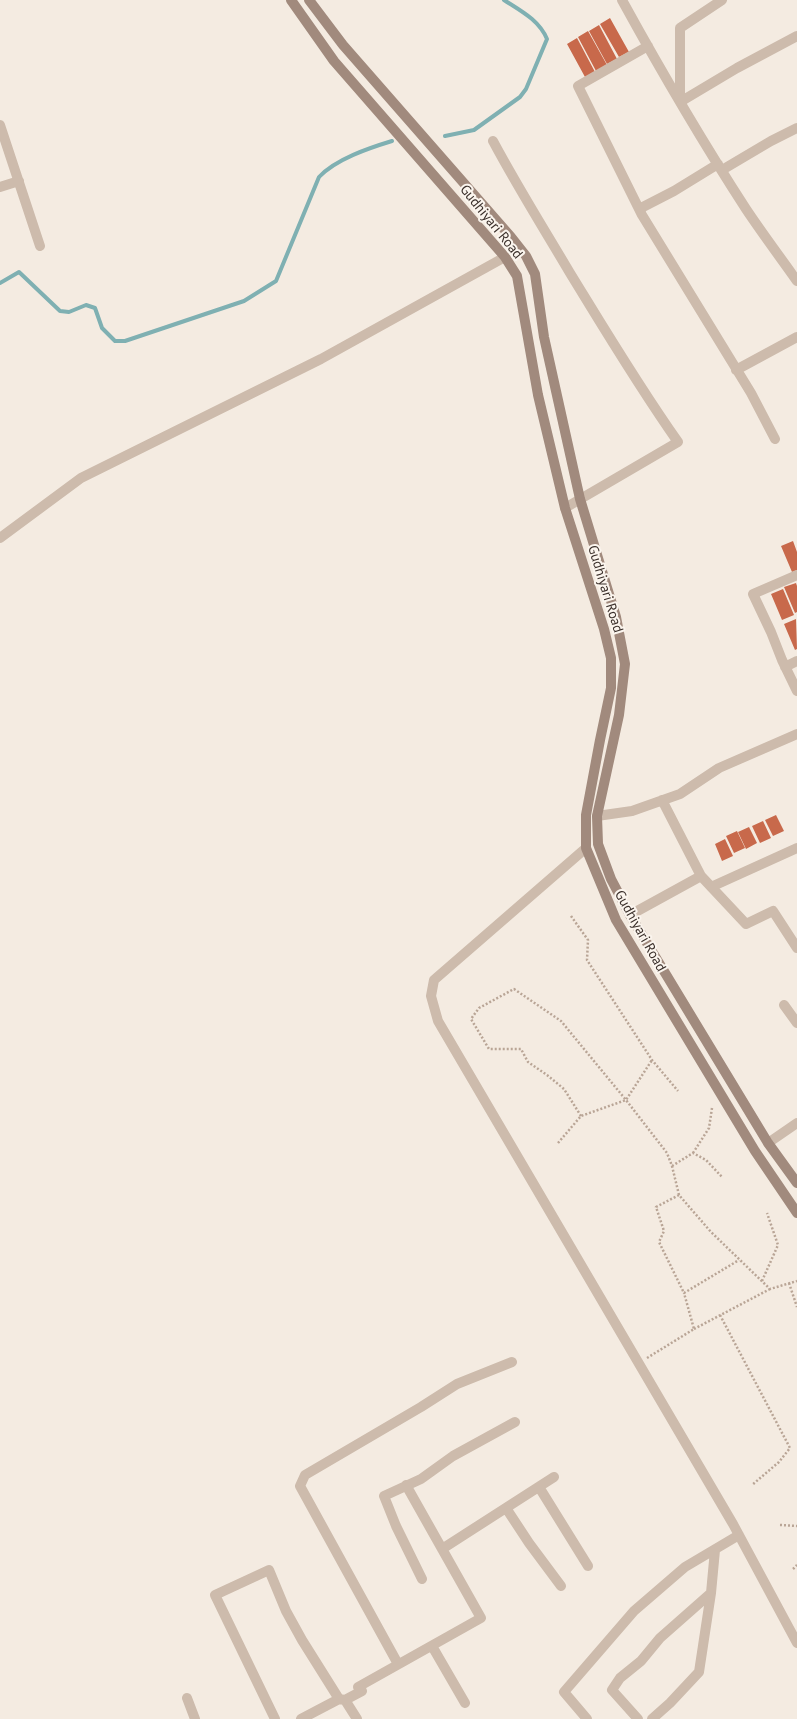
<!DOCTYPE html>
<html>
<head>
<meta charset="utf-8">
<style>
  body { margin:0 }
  canvas { display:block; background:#f4ebe1 }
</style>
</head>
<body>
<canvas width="797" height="1719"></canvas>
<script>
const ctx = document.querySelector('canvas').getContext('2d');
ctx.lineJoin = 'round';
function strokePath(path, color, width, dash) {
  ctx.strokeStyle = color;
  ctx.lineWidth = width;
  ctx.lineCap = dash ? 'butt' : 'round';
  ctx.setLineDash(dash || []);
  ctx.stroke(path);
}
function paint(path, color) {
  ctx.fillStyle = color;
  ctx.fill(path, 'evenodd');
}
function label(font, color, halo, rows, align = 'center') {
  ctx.font = font + ' "PT Sans",sans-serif';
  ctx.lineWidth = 4;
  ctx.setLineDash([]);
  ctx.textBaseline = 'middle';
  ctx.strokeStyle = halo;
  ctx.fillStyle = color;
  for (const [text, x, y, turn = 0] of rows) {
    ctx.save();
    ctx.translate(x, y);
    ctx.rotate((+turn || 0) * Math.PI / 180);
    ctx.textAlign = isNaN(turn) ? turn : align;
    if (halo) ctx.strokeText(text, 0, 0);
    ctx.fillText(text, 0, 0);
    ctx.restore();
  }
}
strokePath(new Path2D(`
  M445,136L474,130L520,97L526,89L547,39C539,20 521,11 504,0
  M0,283L19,272L60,311L69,312L86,305L95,308L102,328L115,341H125L244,301L276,281L319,177C336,159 369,148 392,141`), '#7fb0b2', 4);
paint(new Path2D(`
  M610,18L629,52L619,57L600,24Z
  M599,25L617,59L607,64L589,31Z
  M588,31L607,65L596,71L578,37Z
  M577,38L595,72L585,77L567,44Z
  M793,541L797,552V570L792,572L781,546Z
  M796,583L797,586V612L795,613L784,587Z
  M783,589L794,615L782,620L771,594Z
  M796,619L797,649L795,650L784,624Z
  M776,815L784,831L773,836L765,820Z
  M763,821L771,838L760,843L752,826Z
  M749,827L757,843L746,849L738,832Z
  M737,831L745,848L734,853L726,836Z
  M725,839L733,856L722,861L715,844Z`), '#c8694b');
strokePath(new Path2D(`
  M571,916L588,940L587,960L652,1060L678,1091
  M581,1116L564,1089L547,1075L528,1062L521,1049H489L471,1019L479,1008L514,989L561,1021L626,1100L667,1153L672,1166L679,1195L711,1232L770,1289L797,1281
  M558,1143L581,1116L626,1100L652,1060
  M693,1153L709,1128L712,1108
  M672,1166L693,1153L706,1160L722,1177
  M679,1195L656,1207L664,1231L659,1242L684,1293L739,1260
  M762,1281L778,1245L767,1213
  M789,1283L797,1307
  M720,1315L790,1448L779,1462L752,1485
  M694,1329L770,1289
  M647,1358L694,1329L684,1293
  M780,1525L797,1526
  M793,1569L797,1565`), '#b9a596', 2.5, [2, 2]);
strokePath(new Path2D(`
  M622,0C661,71 702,141 746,209C762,233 780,257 797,281
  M648,46L578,86L642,215L751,393L775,439
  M680,102L737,68L797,36
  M680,102V28L722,0
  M0,125L40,246
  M493,141C517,186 544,229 570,273C605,330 639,387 678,442L565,508
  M722,170L771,141L797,128
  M0,187L19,181
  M639,209L674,191L718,164
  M736,370L797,337
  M0,538L81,478L321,359L505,257
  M797,575L753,594L771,632L782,660L797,691
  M785,667L797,661
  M662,800L701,876L746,924L773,911L797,948
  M597,816L632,811L680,794L719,768L797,734
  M586,848L434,980L431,996L438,1021L733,1524L797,1643
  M711,887L797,848
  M630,915L701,876
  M784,1005L797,1023
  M768,1143L797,1123
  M539,1487L588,1566
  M506,1508L529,1543L561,1586
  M442,1549L554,1477
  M422,1579L396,1526L384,1496L421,1479L453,1456L515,1422
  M432,1646L465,1703
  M398,1664L300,1486L305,1475L421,1407L457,1384L512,1362
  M187,1698L195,1719
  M345,1700L357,1719
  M275,1719L215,1595L269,1570L286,1611L302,1640L339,1699
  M301,1719L339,1699L345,1700L362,1691L358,1687L481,1618L406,1485
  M587,1719L564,1692L634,1611L685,1567L739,1535
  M638,1719L612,1690L620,1678L641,1661L660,1638L711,1593
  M652,1719L670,1703L699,1672L711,1593L715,1550`), '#cdbbac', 10);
strokePath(new Path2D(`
  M291,0L334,61L505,257L517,276L538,395L565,508L604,629L611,658V688L600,740L586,815V848L616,920L755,1151L797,1213
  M309,0L343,45L511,237L526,256L535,274L544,337L580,499L616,617L625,664L619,715L597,816L598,844L611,879L630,915L768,1143L797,1183`), '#a18a7d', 10);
label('14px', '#3b302b', '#fbf5ee', [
  ["Gudhiyari Road",491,222,51],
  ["Gudhiyari Road",605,589,73],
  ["Gudhiyari Road",640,931,61]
]);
</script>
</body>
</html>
